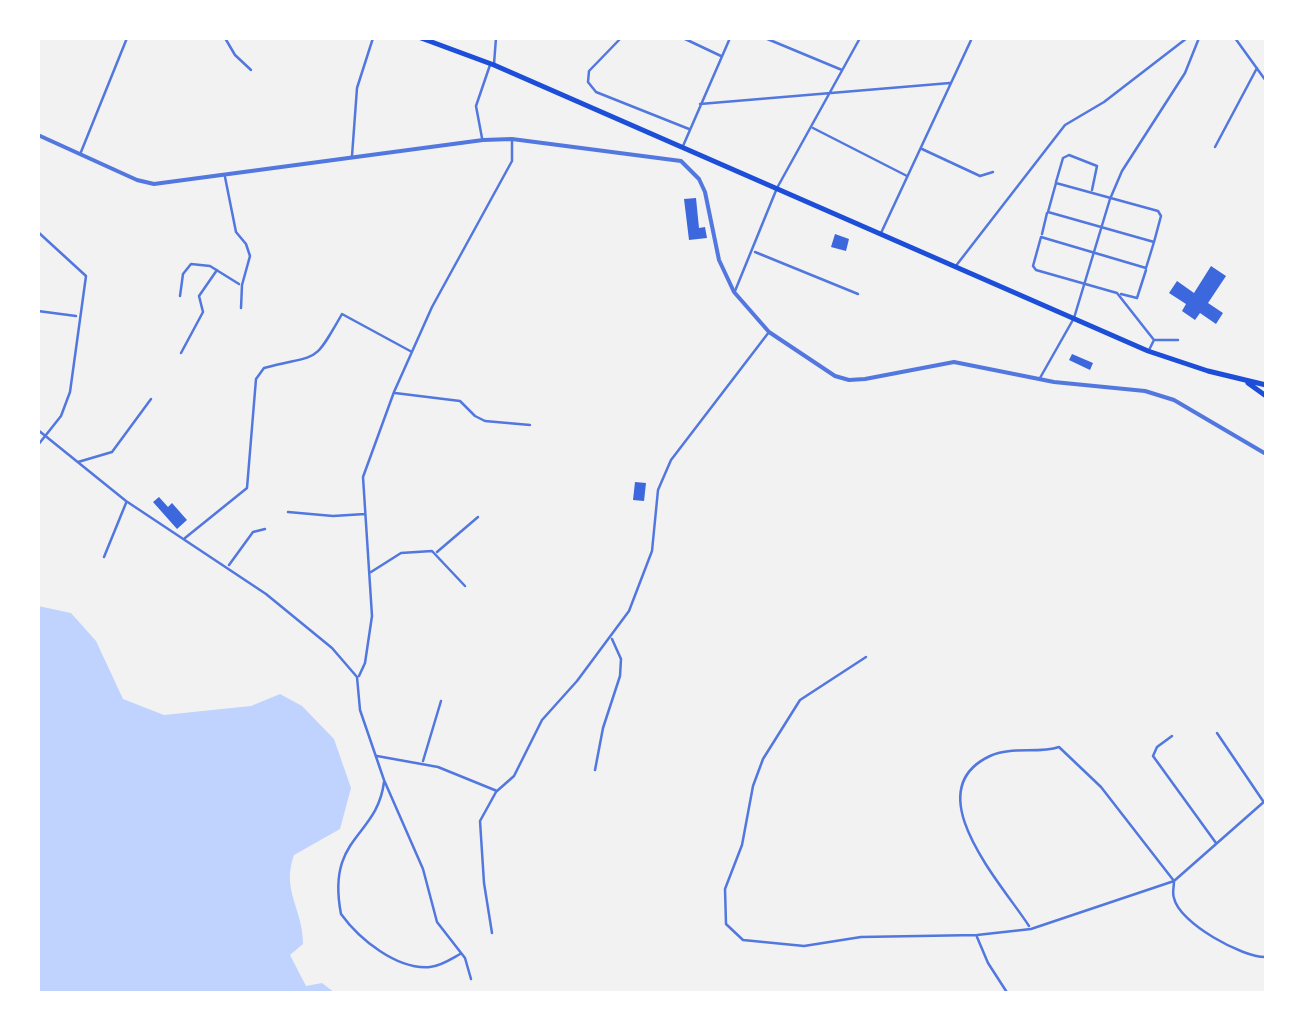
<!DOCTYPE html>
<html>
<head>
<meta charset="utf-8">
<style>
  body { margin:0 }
  #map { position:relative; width:1304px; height:1031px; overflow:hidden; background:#f2f2f2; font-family:Cabin,sans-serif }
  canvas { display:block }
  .frame { position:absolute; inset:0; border:40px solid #fff; pointer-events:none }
</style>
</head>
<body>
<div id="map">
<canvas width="1304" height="1031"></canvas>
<div class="frame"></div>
</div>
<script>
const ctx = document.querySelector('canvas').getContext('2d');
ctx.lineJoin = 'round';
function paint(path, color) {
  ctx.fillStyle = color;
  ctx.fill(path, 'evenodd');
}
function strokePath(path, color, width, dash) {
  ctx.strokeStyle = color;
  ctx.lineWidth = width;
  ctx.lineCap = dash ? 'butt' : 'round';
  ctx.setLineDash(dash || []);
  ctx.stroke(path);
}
paint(new Path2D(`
  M38,606L71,613L96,641L123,699L164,715L251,706L280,694L302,706L334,739L351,788L340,829L294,855C281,891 303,908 303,944L290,955L306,986L322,983L335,993H38Z`), '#bfd3fe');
paint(new Path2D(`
  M696,198L699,228L705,227L707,238L689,240L684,199Z
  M835,234L849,239L846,251L831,247Z
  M1211,266L1226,276L1208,303L1223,313L1216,324L1200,313L1195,320L1182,311L1186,304L1169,293L1177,281L1194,293Z
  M1072,354L1093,363L1090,370L1069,360Z
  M635,482L646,483L644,501L633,500Z
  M159,497L168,507L172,503L187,520L177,529L153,502Z`), '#3d67dc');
strokePath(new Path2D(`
  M225,38L235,55L251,70
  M621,38L589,71L588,82L596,92L689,129
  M683,38L721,56
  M765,38L842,70
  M1235,38L1266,81
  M494,64L496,38
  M700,104L950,83
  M813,128L907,176
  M482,138L476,106L490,65
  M683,146L730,38
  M1215,147L1257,68
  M922,149L980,176L993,172
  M81,152L127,38
  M352,156L357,88L373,38
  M225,177L236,232L246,244L250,256L242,285L241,308
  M1056,182L1063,158L1069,155L1097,166L1092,190
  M38,232L86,276L70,392L61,416L38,445
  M881,233L972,38
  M1042,234L1047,213
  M755,252L858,294
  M955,267L1065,125L1104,102L1187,38
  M735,291L777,188L860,38
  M1121,294L1137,298L1146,270
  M180,296L183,274L191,264L210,266L239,284
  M38,311L76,316
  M1154,340L1117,293L1036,270L1033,266L1041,237L1146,268L1154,242L1048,212L1056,183L1158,211L1161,216L1154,242
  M1149,350L1154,340H1178
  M181,353L203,312L199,296L217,270
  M1040,378L1074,318L1110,199L1122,171L1185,73L1199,38
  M395,393L460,401L475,416L485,421L530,425
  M38,430L126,501L266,594L332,648L357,677L360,710L384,780L423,869L437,922L465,958L471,979
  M78,462L112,452L151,399
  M288,512L333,516L365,514
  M185,538L247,488L256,379L264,368C319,353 312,367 342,314L412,352
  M437,552L478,517
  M104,557L126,503
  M229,565L253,532L265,529
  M371,572L401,553L432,551L465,586
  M866,657L800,700L763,759L753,786L742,845L725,889L726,924L743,940L804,946L861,937L977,935L1031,929L1174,881L1266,800
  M359,676L365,663L372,616L363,477L394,392L432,307L512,161V141
  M1217,733L1263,801
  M1172,736L1157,747L1153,756L1216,843
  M377,756L438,767L497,791L514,776L542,720L577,681L629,611L652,551L658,490L671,460L769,332
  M423,761L441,701
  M595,770L603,728L620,676L621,659L612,639
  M384,782C377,838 326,836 341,914C359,939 397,970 430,967C441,966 451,959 460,954
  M1029,926C1002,884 915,791 990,756C1011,746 1038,754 1059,747L1101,787L1174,881C1174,887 1172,893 1174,898C1179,923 1243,958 1266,957
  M492,933L484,883L480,821L496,792
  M977,937L988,963L1008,994`), '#5277de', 2.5);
strokePath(new Path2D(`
  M38,135L137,180L154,184L483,140L512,139L681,161L699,179L705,192L719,260L734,292L769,332L835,376L849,380L865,379L954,362L1054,382L1145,391L1174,400L1266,454`), '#5277de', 4);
strokePath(new Path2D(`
  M1266,263V302`), '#1d4ed8', 4);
strokePath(new Path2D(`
  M421,38L494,65L1148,351L1208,371L1266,385
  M1248,383L1266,396`), '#1d4ed8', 5);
</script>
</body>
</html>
